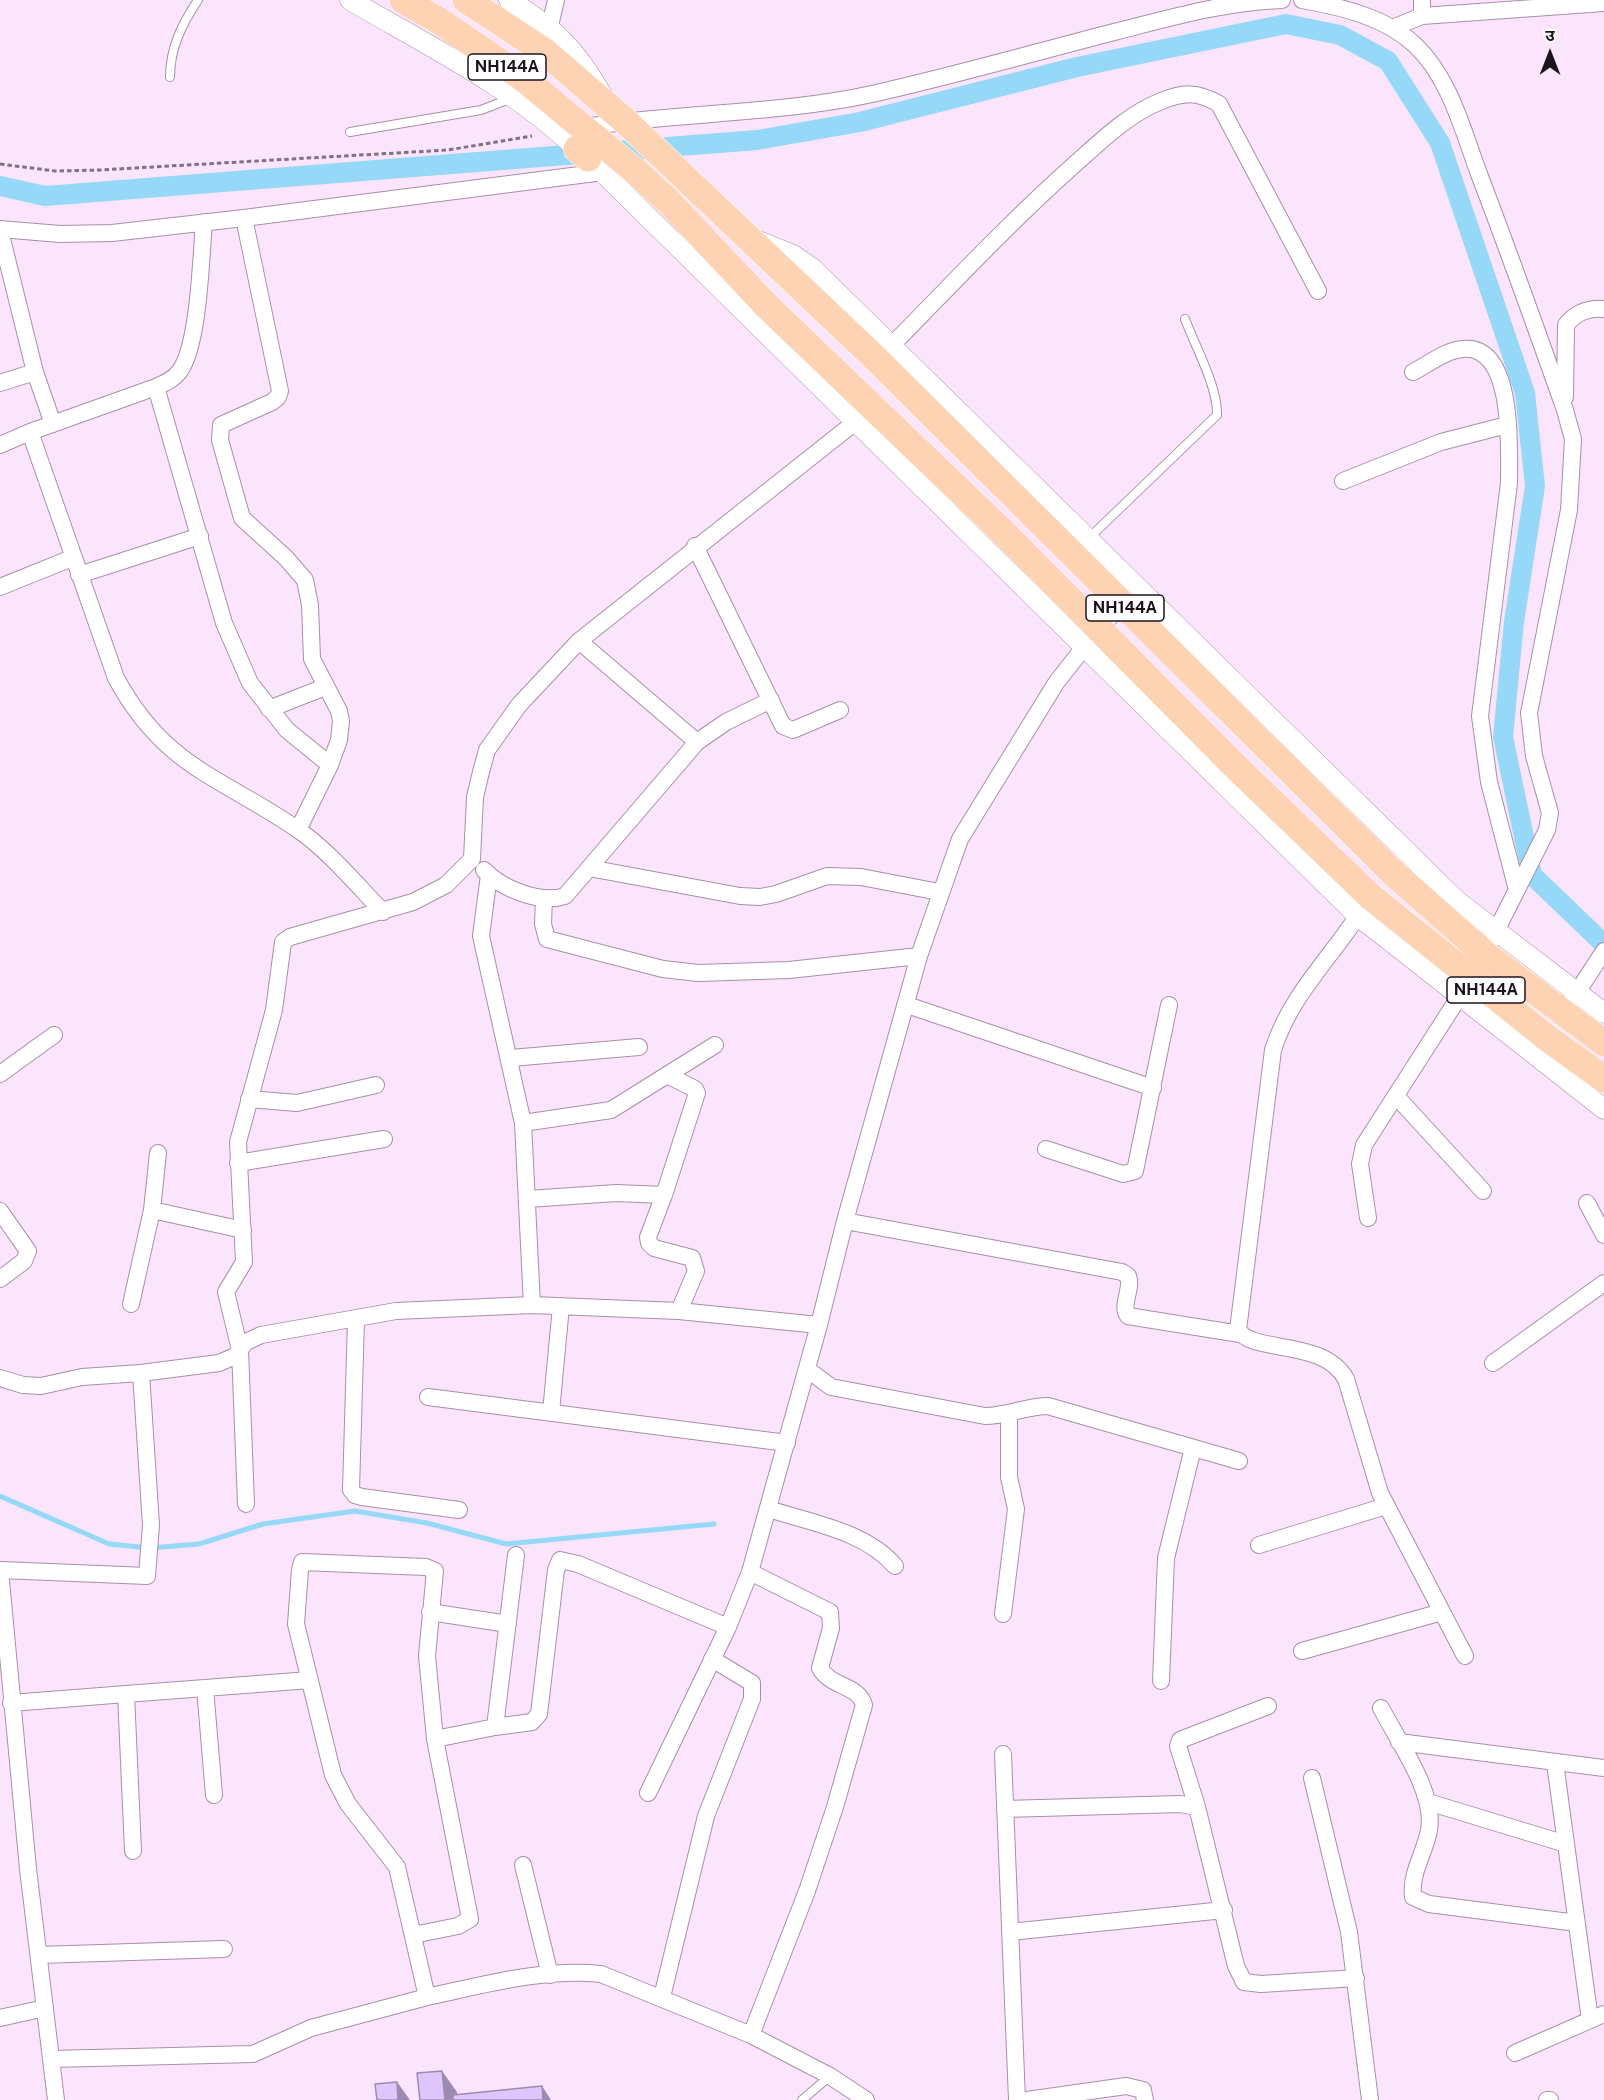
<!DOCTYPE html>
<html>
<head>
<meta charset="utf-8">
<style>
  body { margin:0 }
  #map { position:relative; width:1604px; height:2100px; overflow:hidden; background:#fbe5fc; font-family:"Public Sans","Noto Sans Devanagari",sans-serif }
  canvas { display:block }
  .north { position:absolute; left:1520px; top:24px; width:60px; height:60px; -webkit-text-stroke:4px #fff; paint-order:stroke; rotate:0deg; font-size:16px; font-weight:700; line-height:24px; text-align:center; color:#1c131d }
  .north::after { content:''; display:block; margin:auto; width:21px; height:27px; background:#1c131d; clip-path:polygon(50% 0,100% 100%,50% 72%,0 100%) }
</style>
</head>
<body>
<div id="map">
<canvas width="1604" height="2100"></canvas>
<div class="north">उ</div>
</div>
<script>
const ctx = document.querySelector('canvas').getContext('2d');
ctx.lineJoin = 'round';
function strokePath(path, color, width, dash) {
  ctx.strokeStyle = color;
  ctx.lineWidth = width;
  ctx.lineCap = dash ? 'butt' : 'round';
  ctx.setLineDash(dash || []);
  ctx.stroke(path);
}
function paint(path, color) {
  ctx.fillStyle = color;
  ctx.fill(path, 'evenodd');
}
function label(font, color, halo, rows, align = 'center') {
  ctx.font = font + ' "Public Sans",sans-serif';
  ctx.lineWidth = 4.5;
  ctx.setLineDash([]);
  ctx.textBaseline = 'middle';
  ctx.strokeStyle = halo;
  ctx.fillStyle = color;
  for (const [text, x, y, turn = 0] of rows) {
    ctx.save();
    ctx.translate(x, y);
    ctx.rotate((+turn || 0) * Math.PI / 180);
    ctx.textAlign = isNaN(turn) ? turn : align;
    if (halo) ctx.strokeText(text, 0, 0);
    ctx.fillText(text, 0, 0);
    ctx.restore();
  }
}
strokePath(new Path2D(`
  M0,1496L109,1544L150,1548L199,1544L263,1524L355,1511L427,1523L506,1544L714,1524`), '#95d8f8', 5);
strokePath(new Path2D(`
  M0,186L45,196L757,140L860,122L1077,67L1286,24L1340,35L1388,61L1440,143L1525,393L1535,486L1514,622L1503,737L1532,875L1604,944`), '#95d8f8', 20);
const service = new Path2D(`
  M170,77C170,48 182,24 198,0
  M350,132L481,110L512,98
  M1088,539L1217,415C1218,387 1195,346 1185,319
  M802,2100L830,2076`);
const minor = new Path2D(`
  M1302,0C1342,7 1385,17 1415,45C1450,78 1463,131 1479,174C1509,252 1537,331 1565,410L1573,439L1569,510L1529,713L1534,756L1550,813L1547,830L1481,961
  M1422,0V16
  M1392,28L1422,16L1604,3
  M547,39L556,0
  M579,128C677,112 775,115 872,94C953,76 1033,53 1114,32C1170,18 1224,2 1282,0
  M244,218L280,391L278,397L272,402L221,425L220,440L242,518L286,558L305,580L310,605L312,659L339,711L341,721L339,740L330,765
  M204,222C201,256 199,347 179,372C173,380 165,383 156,387L30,432L116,678C164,767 221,777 297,829C329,851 356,884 383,912
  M0,229L60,234L112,233L244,218L603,172
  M0,231L35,372L0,383
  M892,345C952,284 1011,221 1075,164C1100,142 1127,115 1159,102C1183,92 1197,91 1219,104L1318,291
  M35,372L53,424
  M1413,372C1429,364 1446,350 1463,349C1515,344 1509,450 1509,483L1480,716L1489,782L1517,890
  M156,387L224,623L250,683L287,730L330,765L298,830
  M1565,397L1566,325C1576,312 1588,308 1604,309
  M0,445L30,432
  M1343,481L1441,442L1507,425
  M695,546L783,726L793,730L840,710
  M79,575L200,536
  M0,587L72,558
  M579,641L697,742
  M269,709L325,687
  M589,868L740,896L760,897L776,894L827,876L861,877L939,892
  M484,870C502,889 540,904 565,896L697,742L726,722L771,700
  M489,875L481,936L523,1123L532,1305
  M544,898L543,924L547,939L663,969L698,973L789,970L919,956
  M1365,905C1334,955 1291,993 1273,1050L1238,1330C1253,1354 1323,1338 1346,1379L1380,1493L1465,1656
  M907,1005L1153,1088
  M1563,1014L1604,951
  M511,1058L639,1047
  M0,1074L54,1035
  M667,1075L695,1089L697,1093L664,1195L648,1237L649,1243L654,1248L692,1258L696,1271L679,1311
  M1396,1096L1483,1191
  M249,1099L297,1103L376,1085
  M523,1123L611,1110L715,1045
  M1046,1149L1123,1174L1135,1171L1169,1005
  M158,1153L152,1210L243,1230
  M238,1163L384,1139
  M528,1199L616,1193L664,1195
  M1587,1203L1604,1235
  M0,1211L28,1251L24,1261L0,1279
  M1368,1218L1360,1164L1364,1145L1459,997
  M845,1221L1122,1272L1128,1276C1133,1289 1120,1305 1128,1316L1240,1334
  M131,1304L152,1210
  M356,1319L351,1490L355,1495L362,1497L459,1510
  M1493,1363L1604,1283
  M807,1369L831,1387L985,1416C1007,1416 1026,1406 1048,1406L1239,1461
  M0,1378L23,1385L41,1386L82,1377L141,1373L219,1363L235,1356L246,1342L261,1335L396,1311L532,1305L679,1311L819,1325L845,1221L919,956L960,839L1056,683L1099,628L1122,605
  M428,1397L787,1443
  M551,1412L561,1306
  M246,1504L240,1350L226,1292L244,1262L238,1142L274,1010L283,942L290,937L413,902L446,885L472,859L475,797L481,772L487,750L519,705L579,641L854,423
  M769,1509C811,1523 865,1531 895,1566
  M1259,1545L1386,1506
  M516,1555L495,1727L435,1739L427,1656L435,1571L426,1567L302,1562L300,1570L296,1624L333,1775L348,1804L397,1867L427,1997C483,1985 544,1968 601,1974L751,2035L830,2076L866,2100
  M0,1570L28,1869L56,2100
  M1,1570L147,1576L151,1525L141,1373
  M430,1612L508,1624
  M1003,1614L1016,1509L1009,1477V1414
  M1302,1651L1442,1612
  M1161,1681L1166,1558L1193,1448
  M205,1688L310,1680
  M11,1703L126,1694
  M1381,1708C1398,1741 1436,1793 1429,1830C1425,1853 1410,1873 1413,1897L1429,1904L1577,1923
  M495,1727L532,1722L539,1714L556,1570L560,1560L578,1564L728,1627
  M1399,1742L1604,1768
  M1003,1754L1017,2100
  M1555,1763L1590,2020
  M1312,1778L1349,1932L1370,2100
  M648,1793L728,1627L750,1572
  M1428,1802L1566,1844
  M1197,1807L1178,1746L1180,1740L1268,1706
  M1005,1809L1180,1804L1197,1807L1236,1966L1244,1982L1261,1984L1356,1978
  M133,1851L126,1694L205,1688L214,1795
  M523,1865L550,1975
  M1010,1932L1224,1910
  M413,1935L458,1926L470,1919L435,1739
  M39,1955L224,1949
  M662,1997L706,1816L752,1699V1683L712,1659
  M0,2018L45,2008
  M751,2035L807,1891L835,1807L864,1705C859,1685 830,1687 820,1668L831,1628L830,1612L750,1572L819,1325
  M1515,2053L1604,2014
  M51,2059L253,2054L311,2028L427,1997
  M1027,2100L1126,2086L1143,2090L1145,2100
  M1547,2100H1550`);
const tertiary = new Path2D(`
  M350,0C427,45 512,87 577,149
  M509,0C554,28 576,49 602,95
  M588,158L1358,916L1604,1109
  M756,240L793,255L812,268L1457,901L1604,1013`);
const trunk = new Path2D(`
  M403,0L441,22L523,78L633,169L668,201L767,306L1001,530L1232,763L1371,897L1546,1037L1604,1079
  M466,0L544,51L624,120L877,360L1392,872L1485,954L1604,1043
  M577,149L588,158`);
strokePath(service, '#a88fa9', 10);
strokePath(minor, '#a88fa9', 18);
strokePath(tertiary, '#a88fa9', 21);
strokePath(trunk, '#fff', 28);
strokePath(new Path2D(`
  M0,164L55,171L100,170L448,150L532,136`), '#817282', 3, [4.5, 3]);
strokePath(service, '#fff', 8);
strokePath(minor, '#fff', 16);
strokePath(tertiary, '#fff', 20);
strokePath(trunk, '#fed3b3', 27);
paint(new Path2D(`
  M442,2071L457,2092L458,2100H445Z
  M397,2082L410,2100H398Z
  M542,2086L551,2100H543Z`), '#9d8ab1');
const building = new Path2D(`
  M442,2071L445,2100H420L417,2073Z
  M397,2082L398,2100H377L375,2084Z
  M542,2086L543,2100H453V2095Z`);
paint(building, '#e0c5fd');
strokePath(building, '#9d8ab1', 1.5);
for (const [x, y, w] of [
  [507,67,78],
  [1125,608,78],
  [1486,990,78]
]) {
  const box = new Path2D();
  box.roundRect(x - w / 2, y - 13, w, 26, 4.5);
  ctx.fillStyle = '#fff';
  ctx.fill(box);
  strokePath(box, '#1c131d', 1.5);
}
label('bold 16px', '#1c131d', null, [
  ["NH144A",507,67],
  ["NH144A",1125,608],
  ["NH144A",1486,990]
]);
</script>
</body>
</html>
